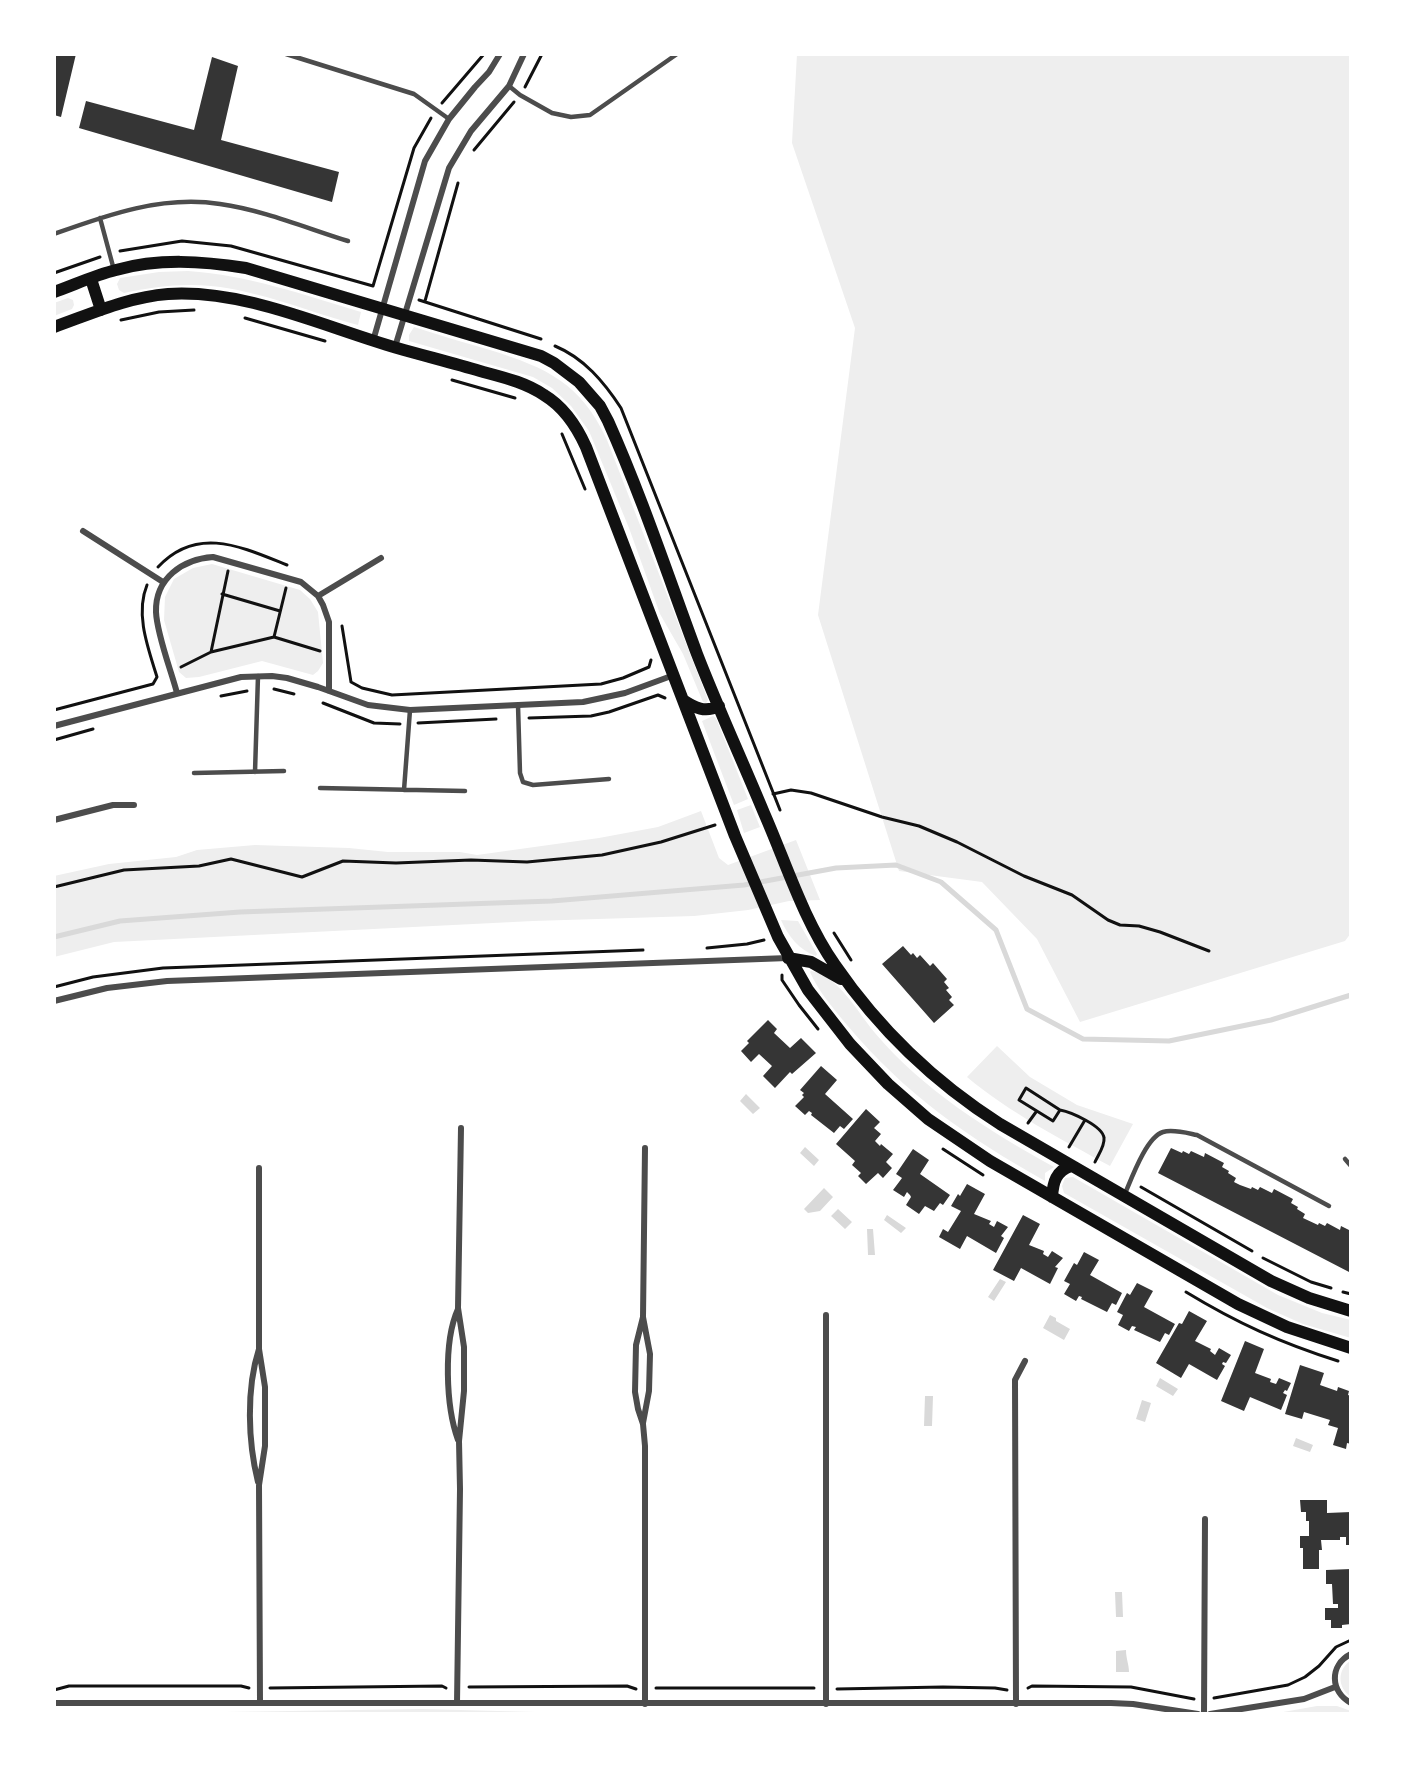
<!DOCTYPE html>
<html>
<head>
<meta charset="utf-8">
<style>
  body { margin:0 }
  #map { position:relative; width:1405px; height:1768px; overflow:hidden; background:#fff; font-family:"Asap Condensed",sans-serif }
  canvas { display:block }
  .frame { position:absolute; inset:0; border:56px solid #fff; pointer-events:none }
</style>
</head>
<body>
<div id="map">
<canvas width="1405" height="1768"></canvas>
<div class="frame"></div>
</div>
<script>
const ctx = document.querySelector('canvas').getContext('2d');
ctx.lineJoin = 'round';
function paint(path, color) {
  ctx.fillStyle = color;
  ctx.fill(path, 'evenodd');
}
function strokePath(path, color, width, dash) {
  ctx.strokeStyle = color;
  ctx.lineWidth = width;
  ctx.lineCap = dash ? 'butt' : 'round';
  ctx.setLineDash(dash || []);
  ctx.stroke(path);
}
paint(new Path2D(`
  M797,54H1351V933L1345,941L1080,1022L1037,939L982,882L899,871L818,615L855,328L792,143Z
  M188,271C248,275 304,295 361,312L358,325C309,312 261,291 211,286C182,283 152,287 124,293L119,290L117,284L120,278L159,272Z
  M68,298L73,300L74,305L72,309L54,316V303Z
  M414,327C439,335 465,343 490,350C547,368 581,383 607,440L708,700L706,703L703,702L683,654L660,614L629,528L589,431L571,406L552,388L533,377L409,341V335Z
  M212,564L300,590L310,599L318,612L323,663L318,671L313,675L262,661L199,677L186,678L179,672L164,620L165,597L174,579L193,568Z
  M713,716L716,718L748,799L734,805L702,721Z
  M751,805L760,827L744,833L737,810Z
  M701,811L719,858L728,865L796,840L820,900L789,901L748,910L694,916L533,921L114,942L54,957V876L109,864L176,857L197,850L255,845L349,848L388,852H460L477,855L599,838L658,827Z
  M781,920L798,921L817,954L816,956C799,950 788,936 781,920Z
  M811,971C837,974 859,1014 875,1033C923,1090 989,1131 1054,1167L1045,1173V1181C966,1136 906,1095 847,1025C834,1009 818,991 810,972Z
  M997,1046L1030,1077L1077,1105L1133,1124L1110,1166C1061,1139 1010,1113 967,1077Z
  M1073,1177L1278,1295L1322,1313L1351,1320V1338L1303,1324L1267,1308L1064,1193L1062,1186L1065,1178Z
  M1351,1660V1697C1337,1687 1337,1670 1351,1660Z
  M1317,1706H1337L1351,1711V1714H1272Z
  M422,1709L612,1714H92Z`), '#eee');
paint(new Path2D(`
  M746,1094L760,1108L753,1114L740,1101Z
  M805,1147L819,1160L814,1166L800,1153Z
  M824,1188L833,1197L820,1211L808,1213L804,1209Z
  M838,1209L852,1222L845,1229L831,1216Z
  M887,1215L906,1228L901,1233L884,1220Z
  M867,1229H873L875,1255H868Z
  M1000,1279L1006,1282L994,1301L988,1297Z
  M1050,1315L1056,1318V1321L1070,1329L1064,1340L1043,1328Z
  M1160,1378L1178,1389L1173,1396L1156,1386Z
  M925,1396H933L932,1426H924Z
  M1142,1400L1151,1403L1145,1422L1136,1419Z
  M1296,1438L1313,1445L1310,1452L1293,1446Z
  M1115,1592H1122L1123,1617H1116Z
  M1126,1650C1126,1659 1129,1664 1129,1672H1116V1651Z`), '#d9d9d9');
strokePath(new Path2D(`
  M54,937L120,921L240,912L552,901L744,885L836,868L896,865L941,882L996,930L1027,1009L1083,1039L1169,1041L1271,1020L1351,995`), '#d9d9d9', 5);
paint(new Path2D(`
  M54,54H76L61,117L54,115Z
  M212,57L238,66L221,140L339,172L332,202L79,128L86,101L194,130Z
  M903,946L911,955L913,953L917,958L920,955L930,966L933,963L947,979L944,982L949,988L946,990L952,997L949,1000L954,1005L934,1023L882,964Z
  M768,1020L777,1029L774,1033L790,1048L801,1038L816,1053L792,1074L790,1072L775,1088L763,1076L772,1066L759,1054L751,1062L741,1051L749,1043L747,1041Z
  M821,1066L837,1080L825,1094L853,1119L844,1129L840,1126L834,1133L811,1115L812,1113L809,1111L805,1115L795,1106L804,1097L802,1095L804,1093L800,1090Z
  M866,1109L880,1122L874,1128L881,1134L875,1141L880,1146L881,1144L893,1154L886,1162L892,1168L883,1178L878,1173L866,1184L858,1176L861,1173L852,1165L855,1161L836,1144Z
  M1171,1148L1182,1153L1183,1151L1189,1154L1191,1151L1204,1157L1205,1153L1224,1163L1222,1167L1229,1171L1228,1173L1236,1178L1234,1182L1240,1185L1251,1189L1252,1187L1258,1190L1260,1187L1272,1193L1274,1189L1293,1199L1291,1203L1298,1207L1297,1209L1305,1214L1303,1218L1318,1225L1319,1223L1325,1226L1327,1223L1340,1230L1341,1226L1351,1231V1273L1158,1173Z
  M913,1149L929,1160L920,1174L950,1195L943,1205L940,1203L934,1211L925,1206L919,1214L906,1205L911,1197L910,1195L907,1192L904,1197L893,1190L902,1178L896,1174Z
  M967,1184L985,1194L974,1214L991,1221L989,1224L994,1227L997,1221L1008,1227L1001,1236L1004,1238L996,1253L967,1236L960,1249L939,1237L943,1229L948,1232L961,1211L951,1206L958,1194L960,1196Z
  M1023,1215L1040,1224L1029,1245L1044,1251L1043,1254L1048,1257L1052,1251L1063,1258L1055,1267L1058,1268L1050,1284L1021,1268L1014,1281L993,1270Z
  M1084,1252L1099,1260L1090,1275L1122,1293L1116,1305L1112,1303L1107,1312L1081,1299L1082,1297L1079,1296L1076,1301L1064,1294L1070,1284L1064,1281L1074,1263L1077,1265Z
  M1137,1283L1153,1291L1144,1307L1175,1324L1169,1335L1165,1333L1160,1342L1134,1330L1136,1327L1132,1326L1129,1331L1118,1325L1123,1315L1117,1312L1127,1293L1130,1295Z
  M1189,1311L1207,1321L1195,1341L1211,1349L1210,1351L1215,1355L1219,1348L1231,1355L1226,1363L1223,1362L1222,1364L1225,1366L1217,1380L1189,1364L1181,1378L1156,1363L1179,1323L1182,1324Z
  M1245,1341L1264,1349L1255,1373L1271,1379L1270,1382L1276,1384L1279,1378L1291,1383L1287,1391L1285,1390L1283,1393L1287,1395L1281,1410L1250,1397L1244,1411L1221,1401Z
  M1300,1365L1324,1373L1320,1385L1337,1391L1338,1387L1349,1391L1348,1395L1351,1396V1444L1347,1443L1346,1449L1333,1445L1338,1428L1328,1425L1330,1420L1304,1412L1302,1419L1285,1414Z
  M1300,1500H1327V1513L1351,1512V1545H1346V1537H1340V1540H1321L1322,1550H1319V1569H1303V1548H1300V1536H1309V1521H1306V1512H1301Z
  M1351,1569V1624L1342,1625V1628H1331V1620H1325V1608H1338V1604H1333L1332,1584H1326V1570Z`), '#353535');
strokePath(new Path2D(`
  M525,87L542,54
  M442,103L484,54
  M474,150L514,102
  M120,251L182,241L231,246L373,286L414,148L431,118
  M54,273L100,257
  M419,300L541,339
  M425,301L458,183
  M245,318L325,341
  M121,320L159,312L194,310
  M555,346C584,358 604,382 621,408L780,810
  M452,380L515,398
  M562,434L585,489
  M158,567C197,525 242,547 287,565
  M222,594L280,611
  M342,626L351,682L362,688L392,695L601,684L623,678L649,667L651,660
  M274,637L286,588
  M211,652L228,571
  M181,667L211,652L274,637L320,651
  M274,689L294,694
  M221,696L247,691
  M323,703L374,723L400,724
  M54,710L153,684L157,677C148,648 135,614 147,585
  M529,718L591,716L609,712L658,695L665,698
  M418,723L496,719
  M54,740L93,729
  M773,794L791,790L811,793L882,817L919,826L957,842L1024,876L1072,895L1108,920L1120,925L1139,926L1160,932L1209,951
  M54,887L124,870L199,866L231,859L302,877L343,861L396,863L471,860L527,862L602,855L661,842L715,825
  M834,933L851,960
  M707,948L747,944L764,940
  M782,975V980L799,1005L818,1029
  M54,987L93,977L163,968L643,950
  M1026,1088L1060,1110L1053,1121L1019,1100Z
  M1060,1110C1071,1112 1103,1126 1104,1138C1105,1146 1098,1155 1095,1162
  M1028,1123L1036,1112
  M1069,1147L1085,1120
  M943,1149L983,1175
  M1141,1187L1252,1251
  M1263,1258L1311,1282L1331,1288
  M1186,1292C1237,1323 1281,1343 1338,1361
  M1343,1292L1351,1294
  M469,1687L627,1686L636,1689
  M270,1688L442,1686L446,1688
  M656,1688H814
  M1028,1688L1032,1686L1131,1687L1194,1699
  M837,1689L943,1687L995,1688L1007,1690
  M54,1690L69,1686H241L249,1688
  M1214,1698L1288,1685L1305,1677L1319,1666L1336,1647L1351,1640`), '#111', 3);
strokePath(new Path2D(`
  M286,54L414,94L449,119
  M509,86L520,95L552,113L571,117L590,115L677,54
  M100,218L114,270
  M54,234C107,215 162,195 220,204C263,210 306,228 348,241
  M518,705L520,773L523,782L533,785L609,779
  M255,772L258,676
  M194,773L284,771
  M320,788L465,791
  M404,790L410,710
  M1345,1159L1351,1166
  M1124,1196C1131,1180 1146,1137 1163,1132C1173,1129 1187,1133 1197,1135L1329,1206`), '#4c4c4c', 4.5);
strokePath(new Path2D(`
  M373,341L425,161L449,119L475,87L489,72L500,54
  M395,347L449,168L471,131L509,86L524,54
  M83,531L163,582
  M318,596L381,558
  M177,693C171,670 157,635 156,612C155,578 183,559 213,557L301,582L318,596L323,605L329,622V691
  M54,726L241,677L272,676L287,678L318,687L368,705L410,710L583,702L625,693L674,675
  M54,820L113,805H134
  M54,1001L107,988L167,981L788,958
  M259,1168V1349L265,1387V1446L259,1485L260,1703
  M458,1309C443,1342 446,1407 458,1440
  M643,1317L636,1345L635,1392L638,1409L643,1424L645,1446V1704
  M643,1423L649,1391L650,1354L643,1317L645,1148
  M258,1482C248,1442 246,1389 259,1349
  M1351,1654C1329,1665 1330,1692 1351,1703
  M54,1703H1111L1133,1704L1198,1714
  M457,1703L460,1489L459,1441L464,1391V1347L458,1308L461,1128
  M826,1704V1315
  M1016,1704L1015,1380L1025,1361
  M1204,1714L1205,1519
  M1210,1714L1304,1699L1335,1687`), '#4c4c4c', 6);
strokePath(new Path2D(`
  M91,279L101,310
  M54,292C74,285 95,275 116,270C159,258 202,261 246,268L541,356L554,363L579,382L600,406L608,421C642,497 668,576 697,654C718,708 742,760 764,813C786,863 803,919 835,965C879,1029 934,1082 1000,1124L1271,1281L1309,1298L1351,1311
  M54,327C91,314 128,297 168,294C245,289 324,327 397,348C425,356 453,363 480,371C502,377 525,382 544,395C564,407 577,427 586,447L735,836L778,937L808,990L850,1044L888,1084L928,1119L990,1161L1238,1304L1287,1327L1351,1348
  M683,700C695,708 705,713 719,706
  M788,958L811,962L841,979
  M1052,1197C1053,1182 1056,1171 1071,1166`), '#111', 12);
</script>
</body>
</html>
